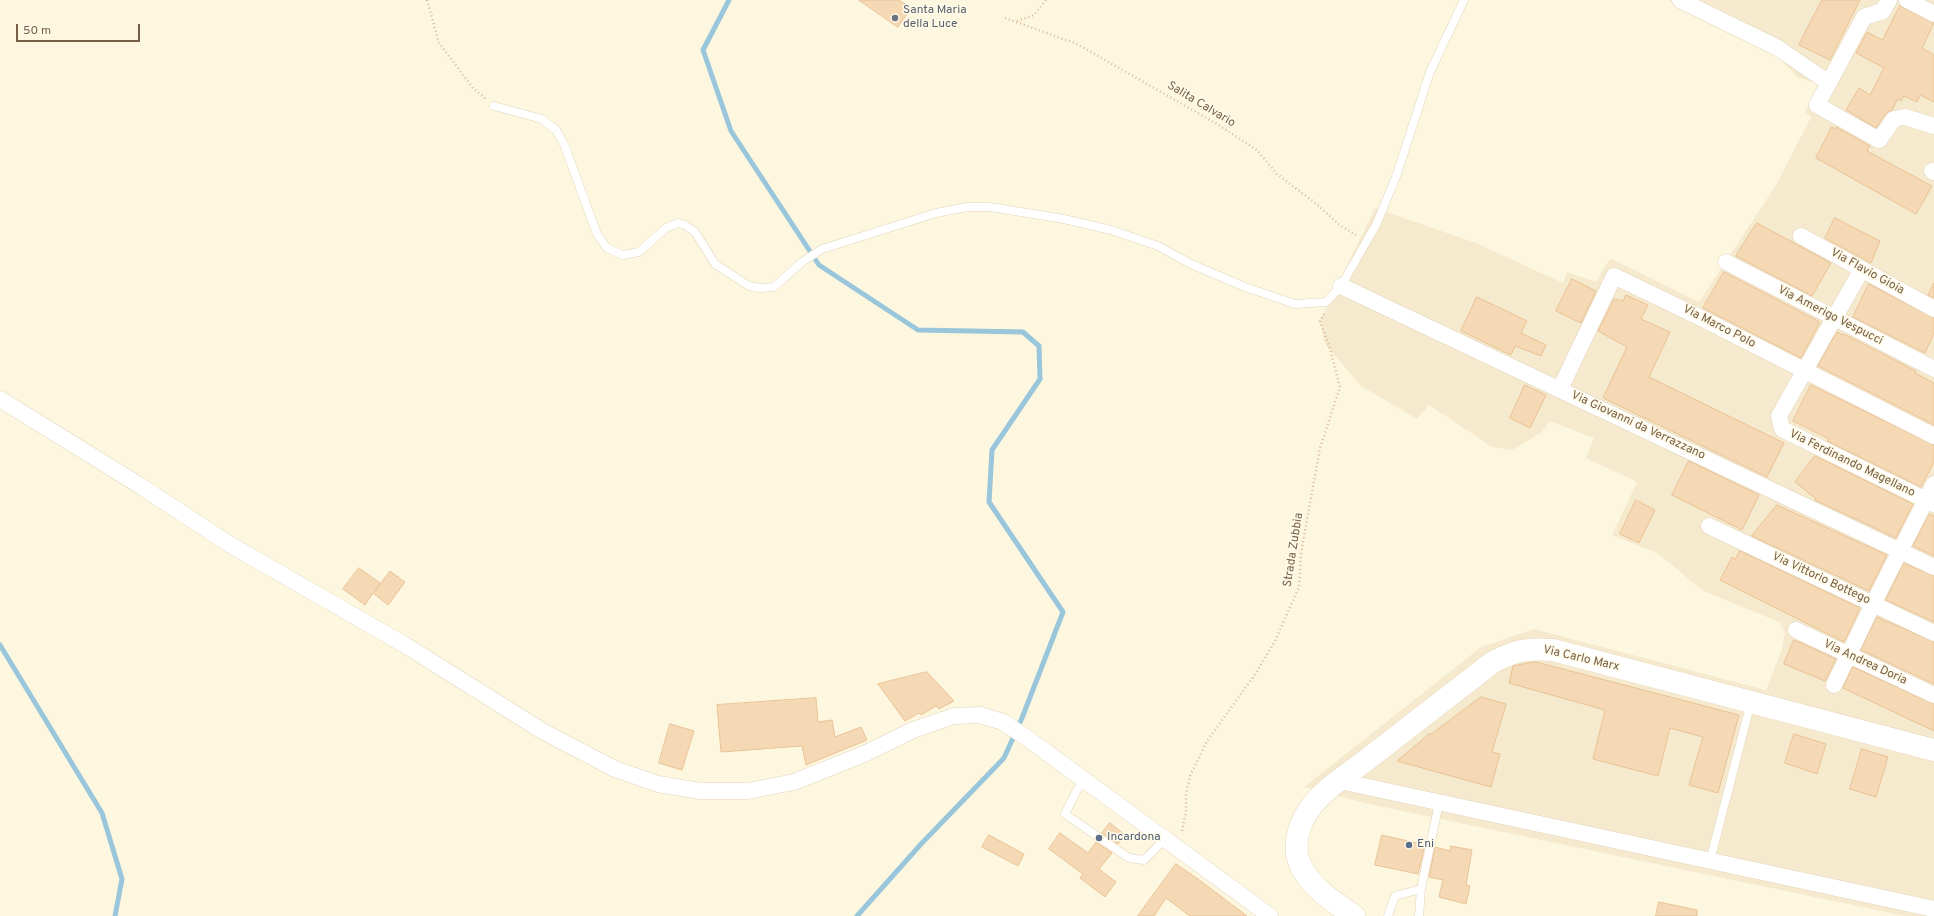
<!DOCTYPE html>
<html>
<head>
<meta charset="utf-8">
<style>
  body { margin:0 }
  #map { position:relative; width:1934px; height:916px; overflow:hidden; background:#fef7e0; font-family:Overpass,sans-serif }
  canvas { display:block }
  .scale { position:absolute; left:16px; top:24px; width:124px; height:18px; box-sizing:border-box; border:2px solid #765f45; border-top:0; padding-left:5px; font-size:12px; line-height:14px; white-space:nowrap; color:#765f45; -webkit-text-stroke:3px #fffae8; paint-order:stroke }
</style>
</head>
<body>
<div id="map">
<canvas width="1934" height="916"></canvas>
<div class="scale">50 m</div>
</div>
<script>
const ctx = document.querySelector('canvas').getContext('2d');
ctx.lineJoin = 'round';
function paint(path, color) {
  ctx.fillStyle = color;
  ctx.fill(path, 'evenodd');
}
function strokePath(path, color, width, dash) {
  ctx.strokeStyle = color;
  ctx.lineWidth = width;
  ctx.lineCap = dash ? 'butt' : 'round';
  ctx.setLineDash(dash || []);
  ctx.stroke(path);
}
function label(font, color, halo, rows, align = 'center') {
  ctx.font = font + ' Overpass,sans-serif';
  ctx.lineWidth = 3;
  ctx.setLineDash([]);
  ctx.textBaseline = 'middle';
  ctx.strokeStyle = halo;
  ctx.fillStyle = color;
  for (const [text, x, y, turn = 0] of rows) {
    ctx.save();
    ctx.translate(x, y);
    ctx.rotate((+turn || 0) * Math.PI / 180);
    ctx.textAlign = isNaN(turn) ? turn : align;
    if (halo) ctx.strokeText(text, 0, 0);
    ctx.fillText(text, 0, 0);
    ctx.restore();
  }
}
paint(new Path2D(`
  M1669,0H1934V916H1905L1369,804L1304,787L1481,647L1534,629L1766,690L1782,649L1785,632L1779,622L1703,591L1657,553L1612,535L1637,482L1586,458L1594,438L1550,421L1542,432L1512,450L1492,447L1429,405L1417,419L1361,386L1325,344L1320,321L1375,208L1476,243L1563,283L1567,272L1596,282L1610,258L1699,302L1776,185L1811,117L1805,112L1818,84L1797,77L1773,51L1704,20Z`), '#f6eace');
strokePath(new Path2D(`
  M729,0L703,50L731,131L819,265L918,330L1023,332L1039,346L1040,379L992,450L989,502L1063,612L1022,718L1004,758L922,843L857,916
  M0,645L102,813L122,879L115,916`), '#99c6db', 5);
const building = new Path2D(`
  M859,0H899L911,8L898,27Z
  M1822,0H1860L1830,60L1799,45Z
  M1900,6L1934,23L1922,48L1934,55V102L1920,95L1917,102L1904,96L1901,101L1898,99L1892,110L1886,113L1876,128L1846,110L1859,88L1870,95L1884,68L1856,53L1867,32L1882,40Z
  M1832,127L1835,129L1836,127L1870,146L1867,151L1932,186L1916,214L1816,158Z
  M1835,218L1880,241L1871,263L1825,238Z
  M1757,223L1831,263L1812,296L1736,256Z
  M1724,272L1820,322L1801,358L1703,308Z
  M1572,279L1596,291L1581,323L1556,311Z
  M1934,283V298L1928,295Z
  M1869,284L1934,318V333L1925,353L1853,317Z
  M1626,295L1648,305L1641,319L1670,332L1649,377L1784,443L1767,477L1603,398L1627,347L1598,331L1614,299L1623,301Z
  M1477,297L1527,321L1521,333L1546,345L1541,356L1515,346L1511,355L1461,331Z
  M1837,332L1843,335L1844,334L1916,371L1915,373L1934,383V425L1818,366Z
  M1525,385L1546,395L1530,428L1510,418Z
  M1811,385L1934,445V462L1921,487L1827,441L1829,439L1793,421Z
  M1815,456L1913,504L1896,538L1815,500L1816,499L1795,482Z
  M1689,461L1759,495L1742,530L1672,495Z
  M1636,500L1655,510L1639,543L1620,534Z
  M1777,505L1887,555L1869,591L1752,536Z
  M1930,514L1934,516V556L1913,546Z
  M1740,551L1860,608L1844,642L1720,580L1732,557L1735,559Z
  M1904,563L1934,576V622L1886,600Z
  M359,568L380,583L375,591L390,571L405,582L388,605L373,593L365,605L343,589Z
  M1877,617L1934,642V684L1861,650Z
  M1794,640L1836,659L1825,681L1784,664Z
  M1536,662L1739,715L1718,793L1689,785L1703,737L1670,728L1658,776L1593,759L1605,710L1509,683L1513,666Z
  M1853,667L1934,704V731L1843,688Z
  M927,672L954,701L939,709L936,706L921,715L919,713L905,721L878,684Z
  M1481,697L1506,704L1492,752L1500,754L1491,787L1397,761L1429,734H1431Z
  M816,698L818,722L832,720L835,737L861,727L867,740L806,765L802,746L721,752L717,705Z
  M670,724L694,731L682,770L659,763Z
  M1794,734L1826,744L1817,774L1785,763Z
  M1862,749L1888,757L1876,797L1850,789Z
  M1110,823L1125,835L1118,844L1102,833Z
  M1060,833L1088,853L1096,842L1112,853L1099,869L1116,882L1105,897L1080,878L1083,874L1049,849Z
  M989,835L1024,854L1018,866L982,847Z
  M1382,835L1425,845L1418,874L1375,865Z
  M1451,846L1472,850L1466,885L1470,886L1466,904L1439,897L1443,880L1429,877L1435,847L1450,851Z
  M1176,864L1198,879L1247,916H1190L1166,898L1154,916H1138Z
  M1659,902L1697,910V916H1656Z`);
paint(building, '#f5d9b5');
strokePath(building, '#e9c294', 1);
const service = new Path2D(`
  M494,106L542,119L556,130L564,144L597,234L607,248L623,255L639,252L666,228L678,223L685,225L695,232L715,264L749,286L760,288L774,287L802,262L822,249L936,213L967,207H990L1064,219L1111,230L1158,246L1191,264L1245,287L1295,304L1326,302L1341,286L1377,223L1397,174L1430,72L1464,0
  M1085,780L1077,790L1065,814L1129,858L1144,860L1165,839
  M1710,861L1751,702
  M1388,916L1395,896L1421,889
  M1419,916L1421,889L1439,803`);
const minor = new Path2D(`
  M1680,0L1778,48L1829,83
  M1889,0L1883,11L1864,17L1817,105L1879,140L1894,119L1905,117L1934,126
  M1907,0L1934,14
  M1932,171L1934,172
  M1801,236L1934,309
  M1726,262L1934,369
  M1862,269L1779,416L1782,429L1934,504
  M1341,286L1934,567
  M1560,389L1614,276L1699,317L1934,436
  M0,399L139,485L229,544L405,645L544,732L615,769L658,784L700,791H748L794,782L864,754L913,730L954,716L980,715L1003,722L1027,738L1270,916
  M1709,526L1934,633
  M1796,630L1934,695
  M1834,685L1873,604L1934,484
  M1340,781L1934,909`);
const secondary = new Path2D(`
  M1354,916C1334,902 1310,887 1300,864C1292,846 1299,822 1311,807C1324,789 1351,772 1369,758C1410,726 1452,694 1493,662C1517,650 1526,648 1553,650L1934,750`);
strokePath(service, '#e3d4bb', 9);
strokePath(minor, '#e3d4bb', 17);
strokePath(secondary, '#e8d6b9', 23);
strokePath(new Path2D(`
  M427,0L439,43L473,88L486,99
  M1005,18L1077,44L1217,124L1257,150L1277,174L1319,206L1338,224L1356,235
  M1017,21L1034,15L1046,0
  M1182,831L1186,812V795L1190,776L1207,741L1254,676L1275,641L1299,587L1301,553L1320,448L1340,387L1330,349L1320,321L1324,314`), '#dabc99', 2.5, [1, 3]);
strokePath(service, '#fff', 8);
strokePath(minor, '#fff', 16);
strokePath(secondary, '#fff', 22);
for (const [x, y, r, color] of [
  [895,18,4,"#6b7280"],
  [1099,838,4,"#5c6f8a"],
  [1409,845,4,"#5c6f8a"]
]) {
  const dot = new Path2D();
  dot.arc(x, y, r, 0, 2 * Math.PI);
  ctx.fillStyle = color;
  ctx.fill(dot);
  strokePath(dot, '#fffae8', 1.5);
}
label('12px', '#5b616d', '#fffae8', [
  ["Santa Maria",903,11],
  ["della Luce",903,25]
], 'left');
label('12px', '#765f45', '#fffae8', [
  ["Salita Calvario",1201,105,31],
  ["Via Flavio Gioia",1867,272,29],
  ["Via Amerigo Vespucci",1830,316,27],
  ["Via Marco Polo",1719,327,27],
  ["Via Giovanni da Verrazzano",1638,426,25],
  ["Via Ferdinando Magellano",1852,464,26],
  ["Strada Zubbia",1294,550,-81],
  ["Via Vittorio Bottego",1821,579,25],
  ["Via Carlo Marx",1581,659,13],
  ["Via Andrea Doria",1865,663,25]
]);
label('12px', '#4e5e75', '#fffae8', [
  ["Incardona",1107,838],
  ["Eni",1417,845]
], 'left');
</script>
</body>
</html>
